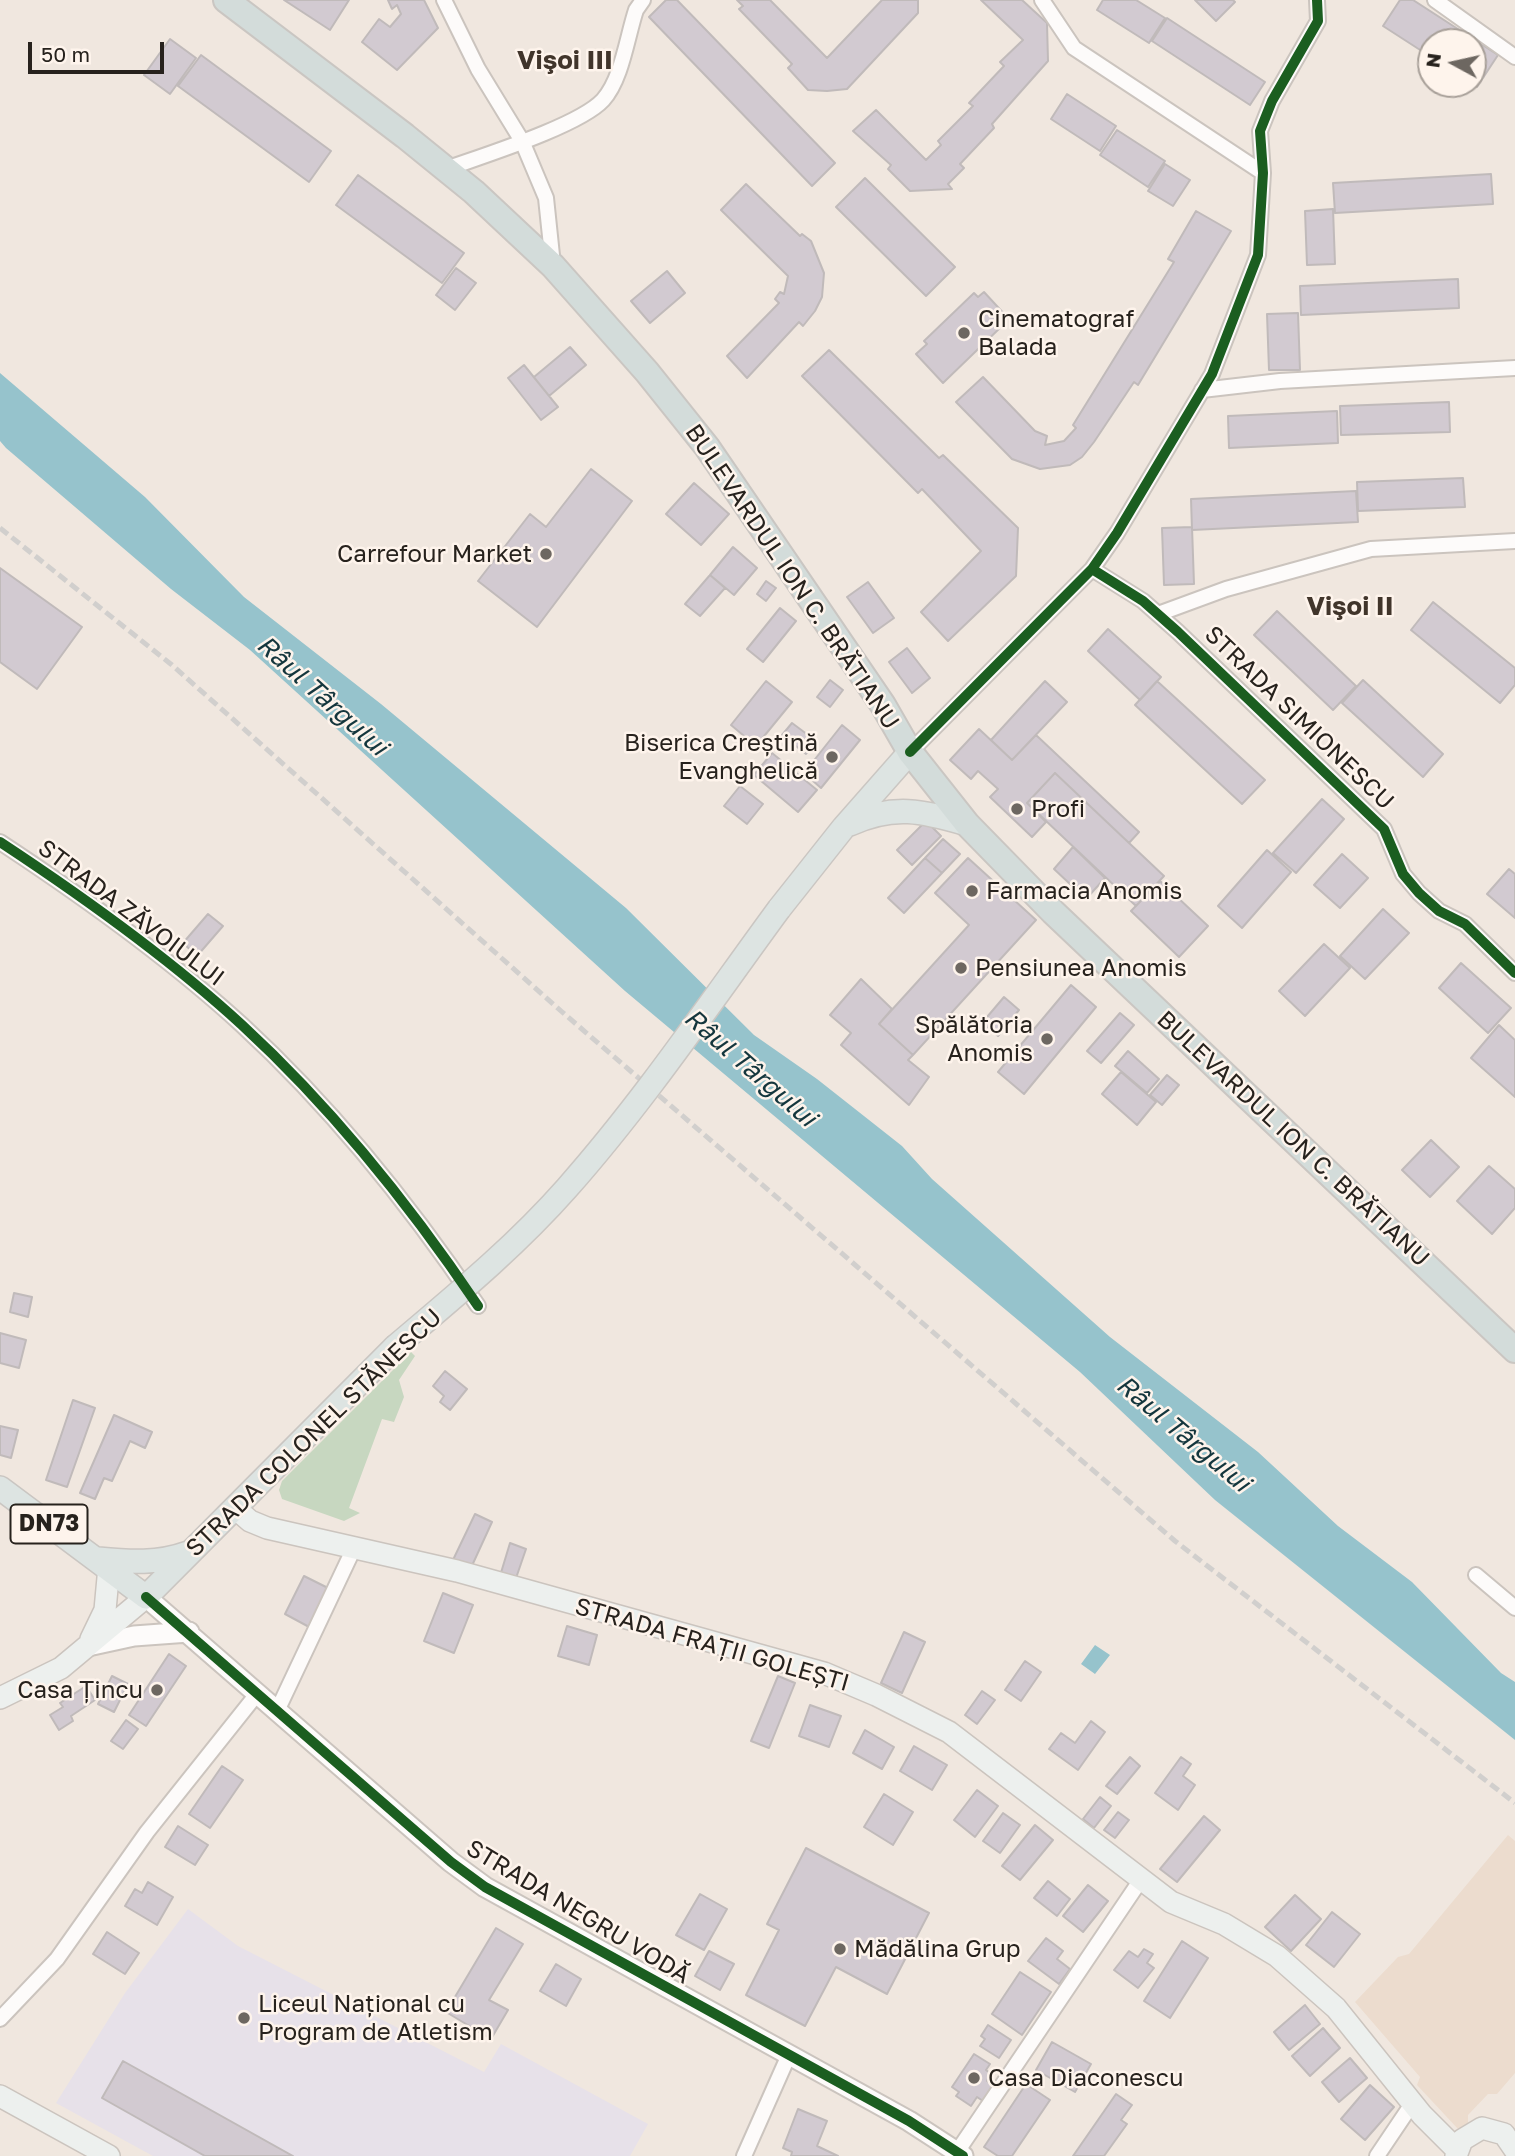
<!DOCTYPE html>
<html>
<head>
<meta charset="utf-8">
<style>
  body { margin:0 }
  #map { position:relative; width:1515px; height:2156px; overflow:hidden; background:#f0e7df; font-family:"Golos Text",sans-serif }
  canvas { display:block }
  .north { position:absolute; left:1417px; top:28px; width:70px; height:70px; box-sizing:border-box; background:#fef4ec; border:2px solid #a8a099; border-radius:50%; rotate:278deg; font-size:19px; font-weight:700; line-height:28px; text-align:center; color:#27221d }
  .north::after { content:''; display:block; margin:auto; width:24px; height:32px; background:#6d6761; clip-path:polygon(50% 0,100% 100%,50% 72%,0 100%) }
  .scale { position:absolute; left:28px; top:42px; width:136px; height:32px; box-sizing:border-box; border:4px solid #27221d; border-top:0; padding-left:9px; font-size:21px; line-height:24px; white-space:nowrap; color:#27221d; -webkit-text-stroke:5px #fef4ec; paint-order:stroke }
</style>
</head>
<body>
<div id="map">
<canvas width="1515" height="2156"></canvas>
<div class="north">N</div>
<div class="scale">50 m</div>
</div>
<script>
const ctx = document.querySelector('canvas').getContext('2d');
ctx.lineJoin = 'round';
function paint(path, color) {
  ctx.fillStyle = color;
  ctx.fill(path, 'evenodd');
}
function strokePath(path, color, width, dash) {
  ctx.strokeStyle = color;
  ctx.lineWidth = width;
  ctx.lineCap = dash ? 'butt' : 'round';
  ctx.setLineDash(dash || []);
  ctx.stroke(path);
}
function label(font, color, halo, rows, align = 'center') {
  ctx.font = font + ' "Golos Text",sans-serif';
  ctx.lineWidth = 5;
  ctx.setLineDash([]);
  ctx.textBaseline = 'middle';
  ctx.strokeStyle = halo;
  ctx.fillStyle = color;
  for (const [text, x, y, turn = 0] of rows) {
    ctx.save();
    ctx.translate(x, y);
    ctx.rotate((+turn || 0) * Math.PI / 180);
    ctx.textAlign = isNaN(turn) ? turn : align;
    if (halo) ctx.strokeText(text, 0, 0);
    ctx.fillText(text, 0, 0);
    ctx.restore();
  }
}
paint(new Path2D(`
  M1508,1835L1515,1841V2073L1497,2094H1488L1468,2115V2124L1458,2129L1417,2085L1420,2077L1355,2002L1398,1957L1409,1954Z`), '#ecdcce');
paint(new Path2D(`
  M188,1909L238,1946L484,2072L501,2044L648,2124L630,2156H153L56,2103L125,1993Z`), '#e7e1e9');
paint(new Path2D(`
  M411,1352L415,1356L399,1380L404,1397L394,1422L382,1419L349,1508L360,1513L344,1521L282,1499L279,1490L282,1481Z`), '#c7d7c0');
paint(new Path2D(`
  M0,373L145,497L244,597L381,704L626,908L754,1035L817,1079L902,1146L932,1179L1110,1337L1258,1452L1338,1526L1412,1582L1501,1673L1515,1682V1740L1215,1500L1080,1372L625,991L250,650L171,589L6,448L0,441Z
  M1095,1645L1110,1655L1095,1674L1081,1664Z`), '#96c3cc');
const building = new Path2D(`
  M284,0H349L330,30Z
  M388,0H424L438,28L397,70L362,42L379,19L390,27L401,14L397,5L392,9Z
  M666,0H677L835,163L812,186L649,17Z
  M737,0H770L827,58L882,0H918V13L847,89L827,91L808,90L788,68L792,64L739,9L743,6Z
  M981,0H1022L1047,23L1048,61L992,124L994,128L960,164L964,168L948,184L952,189L910,191L888,169L891,165L853,131L876,110L926,160L941,145L938,141L973,106L969,103L1004,66L1000,62L1023,40Z
  M1103,0H1136L1165,18L1149,43L1097,10Z
  M1195,0H1233L1235,2L1216,21Z
  M1400,0H1413L1498,55L1477,87L1472,84L1473,42H1431V57L1383,26Z
  M1167,18L1265,82L1250,105L1152,41Z
  M170,39L196,58L170,94L144,75Z
  M201,55L331,151L309,182L178,86Z
  M1067,94L1116,126L1100,151L1051,119Z
  M1117,130L1165,161L1148,187L1100,155Z
  M1165,164L1190,180L1173,206L1148,191Z
  M1491,174L1493,204L1335,213L1333,183Z
  M358,175L464,253L442,283L336,205Z
  M865,178L955,267L926,296L836,207Z
  M746,184L800,236L802,234L811,241L824,273L822,297L815,311L803,326L799,322L747,378L727,356L779,303L775,299L780,292L784,294L788,276L721,210Z
  M1333,209L1335,264L1307,265L1305,211Z
  M1196,211L1231,231L1138,385L1134,382L1094,442L1082,457L1070,465L1040,469L1012,459L956,402L983,377L1035,431L1047,436L1045,445L1064,441L1076,428L1073,425L1174,262L1168,259Z
  M456,268L476,283L455,310L436,295Z
  M667,271L685,293L650,323L631,301Z
  M1458,279L1459,308L1301,315L1300,286Z
  M984,292L1007,317L1001,322L1003,325L943,383L916,354L927,344L924,341L974,293L978,297Z
  M1298,313L1300,370H1269L1267,314Z
  M570,347L586,365L549,396L534,377Z
  M829,350L939,458L943,455L1018,528L1016,576L948,641L921,612L981,551L922,489L918,493L802,376Z
  M524,365L558,407L541,420L508,378Z
  M1449,402L1450,432L1341,435L1340,406Z
  M1337,411L1338,443L1229,448L1228,416Z
  M591,469L632,501L537,627L478,581L530,514L546,527Z
  M1463,478L1465,507L1358,511L1357,482Z
  M694,483L729,514L701,545L666,514Z
  M1356,491L1358,522L1192,530L1191,499Z
  M1192,527L1194,584L1164,585L1162,528Z
  M733,547L757,568L734,595L710,575Z
  M0,568L82,627L37,689L0,662Z
  M710,575L725,588L700,616L685,604Z
  M766,581L776,588L766,601L757,594Z
  M868,582L894,618L873,633L847,597Z
  M1433,602L1515,668V685L1500,703L1411,630Z
  M780,608L796,621L763,662L747,649Z
  M1277,611L1356,686L1333,710L1254,635Z
  M1108,629L1161,677L1140,700L1088,651Z
  M907,648L930,678L912,693L889,662Z
  M830,680L843,690L830,707L817,697Z
  M1363,680L1443,754L1423,777L1342,703Z
  M766,681L792,702L756,746L731,725Z
  M1045,681L1067,702L1012,760L991,740Z
  M1157,681L1265,780L1242,804L1135,705Z
  M792,723L816,741L806,754L782,735Z
  M842,725L860,740L821,788L804,773Z
  M979,729L1012,760L1036,735L1139,832L1129,843L1055,773L1027,803L1046,822L1032,837L990,797L998,789L978,771L971,779L950,760Z
  M772,753L817,790L798,812L754,775Z
  M1055,773L1164,876L1136,906L1027,803Z
  M740,786L763,804L747,824L724,806Z
  M1322,799L1344,819L1296,873L1273,853Z
  M926,821L941,836L912,865L897,850Z
  M943,839L960,854L942,873L925,858Z
  M1073,847L1105,878L1086,899L1054,869Z
  M1267,850L1291,872L1242,928L1218,906Z
  M1342,854L1368,878L1340,908L1314,885Z
  M925,858L942,873L904,913L888,898Z
  M968,858L1036,920L913,1055L879,1024L969,925L935,893Z
  M1509,869L1515,874V918L1487,894Z
  M1160,881L1208,926L1179,957L1131,911Z
  M1383,909L1409,933L1365,979L1340,956Z
  M208,914L223,926L197,956L183,943Z
  M1324,944L1350,968L1305,1016L1279,991Z
  M1461,963L1511,1008L1488,1033L1439,988Z
  M861,979L892,1009L879,1024L913,1055L908,1060L929,1077L909,1105L841,1045L851,1033L830,1015Z
  M1071,985L1096,1007L1024,1094L998,1072Z
  M1004,997L1019,1010L998,1036L982,1023Z
  M1120,1013L1134,1025L1101,1063L1087,1051Z
  M1499,1025L1515,1040V1097L1471,1058Z
  M1128,1051L1159,1079L1147,1093L1115,1066Z
  M1121,1072L1156,1102L1137,1125L1102,1094Z
  M1167,1075L1179,1085L1162,1105L1150,1095Z
  M1431,1140L1459,1167L1430,1197L1402,1170Z
  M1489,1166L1515,1189V1208L1492,1234L1457,1201Z
  M14,1293L32,1297L28,1317L10,1312Z
  M0,1333L26,1340L19,1368L0,1363Z
  M445,1371L467,1389L450,1410L440,1402L444,1396L433,1386Z
  M73,1400L95,1408L67,1487L46,1480Z
  M114,1415L152,1432L145,1448L130,1441L112,1481L104,1478L95,1499L80,1493Z
  M0,1426L18,1430L11,1458L0,1455Z
  M475,1514L492,1522L470,1570L452,1562Z
  M510,1543L526,1549L515,1581L500,1576Z
  M304,1576L330,1589L311,1628L285,1614Z
  M443,1593L473,1605L454,1653L424,1641Z
  M567,1626L597,1635L589,1665L558,1656Z
  M904,1632L925,1642L902,1693L881,1683Z
  M169,1654L186,1666L146,1726L129,1715Z
  M1025,1661L1041,1672L1021,1701L1005,1690Z
  M112,1676L128,1684L114,1712L98,1704Z
  M778,1676L795,1683L769,1748L751,1741Z
  M86,1686L95,1700L71,1716L73,1721L59,1730L50,1715L63,1707L60,1703Z
  M982,1691L995,1700L977,1724L965,1715Z
  M810,1705L841,1716L829,1747L799,1736Z
  M126,1720L138,1729L123,1749L111,1741Z
  M1091,1721L1105,1732L1078,1770L1049,1749L1061,1733L1075,1743Z
  M865,1730L894,1747L882,1769L853,1753Z
  M914,1746L947,1765L932,1790L900,1771Z
  M1130,1757L1140,1766L1117,1794L1106,1786Z
  M1181,1757L1191,1764L1183,1776L1195,1785L1178,1810L1155,1793Z
  M222,1766L243,1780L210,1828L189,1814Z
  M977,1790L998,1806L975,1837L954,1820Z
  M884,1794L913,1812L893,1845L864,1827Z
  M1100,1797L1111,1806L1094,1828L1083,1819Z
  M1118,1812L1129,1820L1115,1838L1104,1830Z
  M1003,1813L1020,1825L1000,1853L983,1841Z
  M1204,1816L1220,1830L1177,1882L1160,1869Z
  M1035,1825L1053,1840L1020,1880L1002,1866Z
  M178,1826L208,1845L195,1865L165,1847Z
  M806,1848L929,1913L887,1994L836,1967L805,2026L746,1995L779,1930L767,1924Z
  M1048,1881L1070,1899L1057,1916L1034,1898Z
  M148,1882L173,1897L157,1925L125,1906L135,1889L142,1893Z
  M1088,1885L1108,1901L1083,1932L1063,1916Z
  M700,1894L727,1909L704,1950L676,1935Z
  M1295,1895L1321,1919L1291,1951L1265,1927Z
  M1332,1912L1360,1934L1334,1967L1306,1945Z
  M496,1928L523,1944L489,2000L508,2010L491,2039L446,2012Z
  M107,1932L139,1953L125,1974L93,1954Z
  M1046,1938L1063,1951L1057,1959L1070,1969L1059,1984L1028,1961Z
  M1182,1941L1208,1958L1170,2018L1144,2001Z
  M1144,1949L1153,1954L1147,1963L1154,1968L1138,1988L1114,1970L1129,1951L1138,1957Z
  M709,1951L734,1964L720,1990L695,1976Z
  M556,1964L581,1979L566,2006L540,1991Z
  M1020,1972L1051,1992L1022,2035L992,2014Z
  M1305,2005L1320,2024L1289,2050L1274,2032Z
  M988,2025L1011,2040L999,2058L980,2046L985,2039L981,2036Z
  M1323,2028L1340,2048L1310,2076L1292,2056Z
  M1052,2042L1091,2064L1075,2092L1036,2070Z
  M974,2054L990,2064L986,2070L991,2074L987,2081L993,2085L983,2101L977,2097L971,2106L956,2096L959,2092L952,2087Z
  M1350,2058L1367,2078L1339,2102L1322,2082Z
  M123,2061L293,2156H205L102,2098Z
  M1026,2084L1050,2100L1012,2156H998L984,2147Z
  M1370,2085L1394,2107L1365,2140L1341,2119Z
  M1116,2094L1132,2105L1121,2120L1127,2124L1104,2156H1073Z
  M798,2109L827,2121L817,2146L838,2156H791L792,2152L783,2148Z`);
paint(building, '#d2cad1');
strokePath(building, '#c0baba', 2);
const minor = new Path2D(`
  M444,0L478,69L522,141L546,198L553,265
  M1042,0L1074,48L1263,173
  M1435,0L1515,57
  M446,169C482,156 579,126 603,100C622,79 627,37 636,10L643,0
  M1202,390L1280,381L1515,368
  M1092,569L1143,601L1178,632L1384,829L1403,874L1419,893L1439,911L1465,924L1515,973
  M1158,614L1226,589L1371,549L1515,541
  M910,752L1092,569L1117,533L1212,374L1258,255L1263,173L1260,131L1272,101L1318,21L1317,0
  M0,842C82,896 169,958 242,1025C331,1107 410,1205 478,1306
  M1476,1575L1515,1608
  M277,1711L354,1548
  M0,2019L57,1959L147,1832L257,1694
  M957,2152L1140,1881
  M744,2156L788,2057
  M1377,2156L1412,2104`);
const tertiary = new Path2D(`
  M146,1597L451,1862L485,1887L909,2121L963,2156
  M88,1646L134,1636L189,1632`);
const secondary = new Path2D(`
  M235,1508L250,1521L267,1528L457,1571L824,1673L876,1695L949,1732L1171,1902L1224,1924L1277,1956L1336,2008L1422,2115L1457,2150
  M91,1639L105,1610L109,1567
  M0,1698L61,1668L146,1597
  M0,2096L109,2156
  M1456,2156L1462,2140L1482,2128L1504,2134L1515,2150`);
const primary = new Path2D(`
  M850,824C894,804 922,811 967,824
  M779,909L844,827L910,752
  M0,1488L146,1597L395,1347
  M98,1559C130,1562 158,1564 188,1553`);
const trunk = new Path2D(`
  M226,0L405,136L474,192L553,266L647,372L707,447L883,705L910,752L967,824L1053,912L1515,1350`);
strokePath(minor, '#cbc4be', 18);
strokePath(tertiary, '#cbc4be', 23);
strokePath(secondary, '#cbc4be', 24);
strokePath(primary, '#cac6c2', 26);
strokePath(trunk, '#cac6c2', 28);
strokePath(minor, '#fdfbfa', 14);
strokePath(tertiary, '#fdfbfa', 19);
strokePath(secondary, '#edf0ee', 21);
strokePath(primary, '#dde4e2', 23);
strokePath(trunk, '#d3dcda', 24);
strokePath(new Path2D(`
  M0,528L172,665L561,1011L1175,1541L1515,1803`), '#d1cfcd', 5, [10, 5]);
const primaryBridge = new Path2D(`
  M395,1347C454,1297 515,1247 567,1188C644,1101 710,1003 779,909`);
strokePath(primaryBridge, '#cac6c2', 26, []);
strokePath(primaryBridge, '#dde4e2', 23);
strokePath(new Path2D(`
  M1092,569L1143,601L1178,632L1384,829L1403,874L1419,893L1439,911L1465,924L1515,973
  M910,752L1092,569L1117,533L1212,374L1258,255L1263,173L1260,131L1272,101L1318,21L1317,0
  M0,842C82,896 169,958 242,1025C331,1107 410,1205 478,1306
  M146,1597L451,1862L485,1887L909,2121L963,2156`), '#1b5e20', 10);
for (const [x, y, r, color] of [
  [964,333,7,"#6d6761"],
  [546,554,7,"#6d6761"],
  [832,757,7,"#6d6761"],
  [1017,809,7,"#6d6761"],
  [972,891,7,"#6d6761"],
  [961,968,7,"#6d6761"],
  [1047,1039,7,"#6d6761"],
  [157,1690,7,"#6d6761"],
  [840,1949,7,"#6d6761"],
  [244,2018,7,"#6d6761"],
  [974,2078,7,"#6d6761"]
]) {
  const dot = new Path2D();
  dot.arc(x, y, r, 0, 2 * Math.PI);
  ctx.fillStyle = color;
  ctx.fill(dot);
  strokePath(dot, '#fef4ec', 2.5);
}
for (const [x, y, w] of [
  [49,1524,77]
]) {
  const box = new Path2D();
  box.roundRect(x - w / 2, y - 19.5, w, 39, 5);
  ctx.fillStyle = '#fef4ec';
  ctx.fill(box);
  strokePath(box, '#27221d', 2);
}
label('bold 23px', '#27221d', null, [
  ["DN73",49,1524]
]);
label('24px', '#27221d', '#fef4ec', [
  ["Cinematograf",978,319],
  ["Balada",978,347],
  ["Carrefour Market",532,554,"right"],
  ["Biserica Creștină",818,743,"right"],
  ["Evanghelică",818,771,"right"],
  ["Profi",1031,809],
  ["Farmacia Anomis",986,891],
  ["Pensiunea Anomis",975,968],
  ["Spălătoria",1033,1025,"right"],
  ["Anomis",1033,1053,"right"],
  ["Casa Țincu",143,1690,"right"],
  ["Mădălina Grup",854,1949],
  ["Liceul Național cu",258,2004],
  ["Program de Atletism",258,2032],
  ["Casa Diaconescu",988,2078]
], 'left');
label('24px', '#27221d', '#fef4ec', [
  ["BULEVARDUL ION C. BRĂTIANU",792,577,56],
  ["STRADA SIMIONESCU",1299,718,44],
  ["STRADA ZĂVOIULUI",131,913,37],
  ["BULEVARDUL ION C. BRĂTIANU",1293,1139,43],
  ["STRADA COLONEL STĂNESCU",314,1433,-44],
  ["STRADA FRAȚII GOLEȘTI",712,1645,16],
  ["STRADA NEGRU VODĂ",578,1912,31]
]);
label('bold 26px', '#41352b', '#fef4ec', [
  ["Vişoi III",565,61],
  ["Vişoi II",1350,607]
]);
label('italic 26px', '#14363d', '#fef4ec', [
  ["Râul Târgului",322,696,42],
  ["Râul Târgului",750,1068,41],
  ["Râul Târgului",1183,1434,40]
]);
</script>
</body>
</html>
